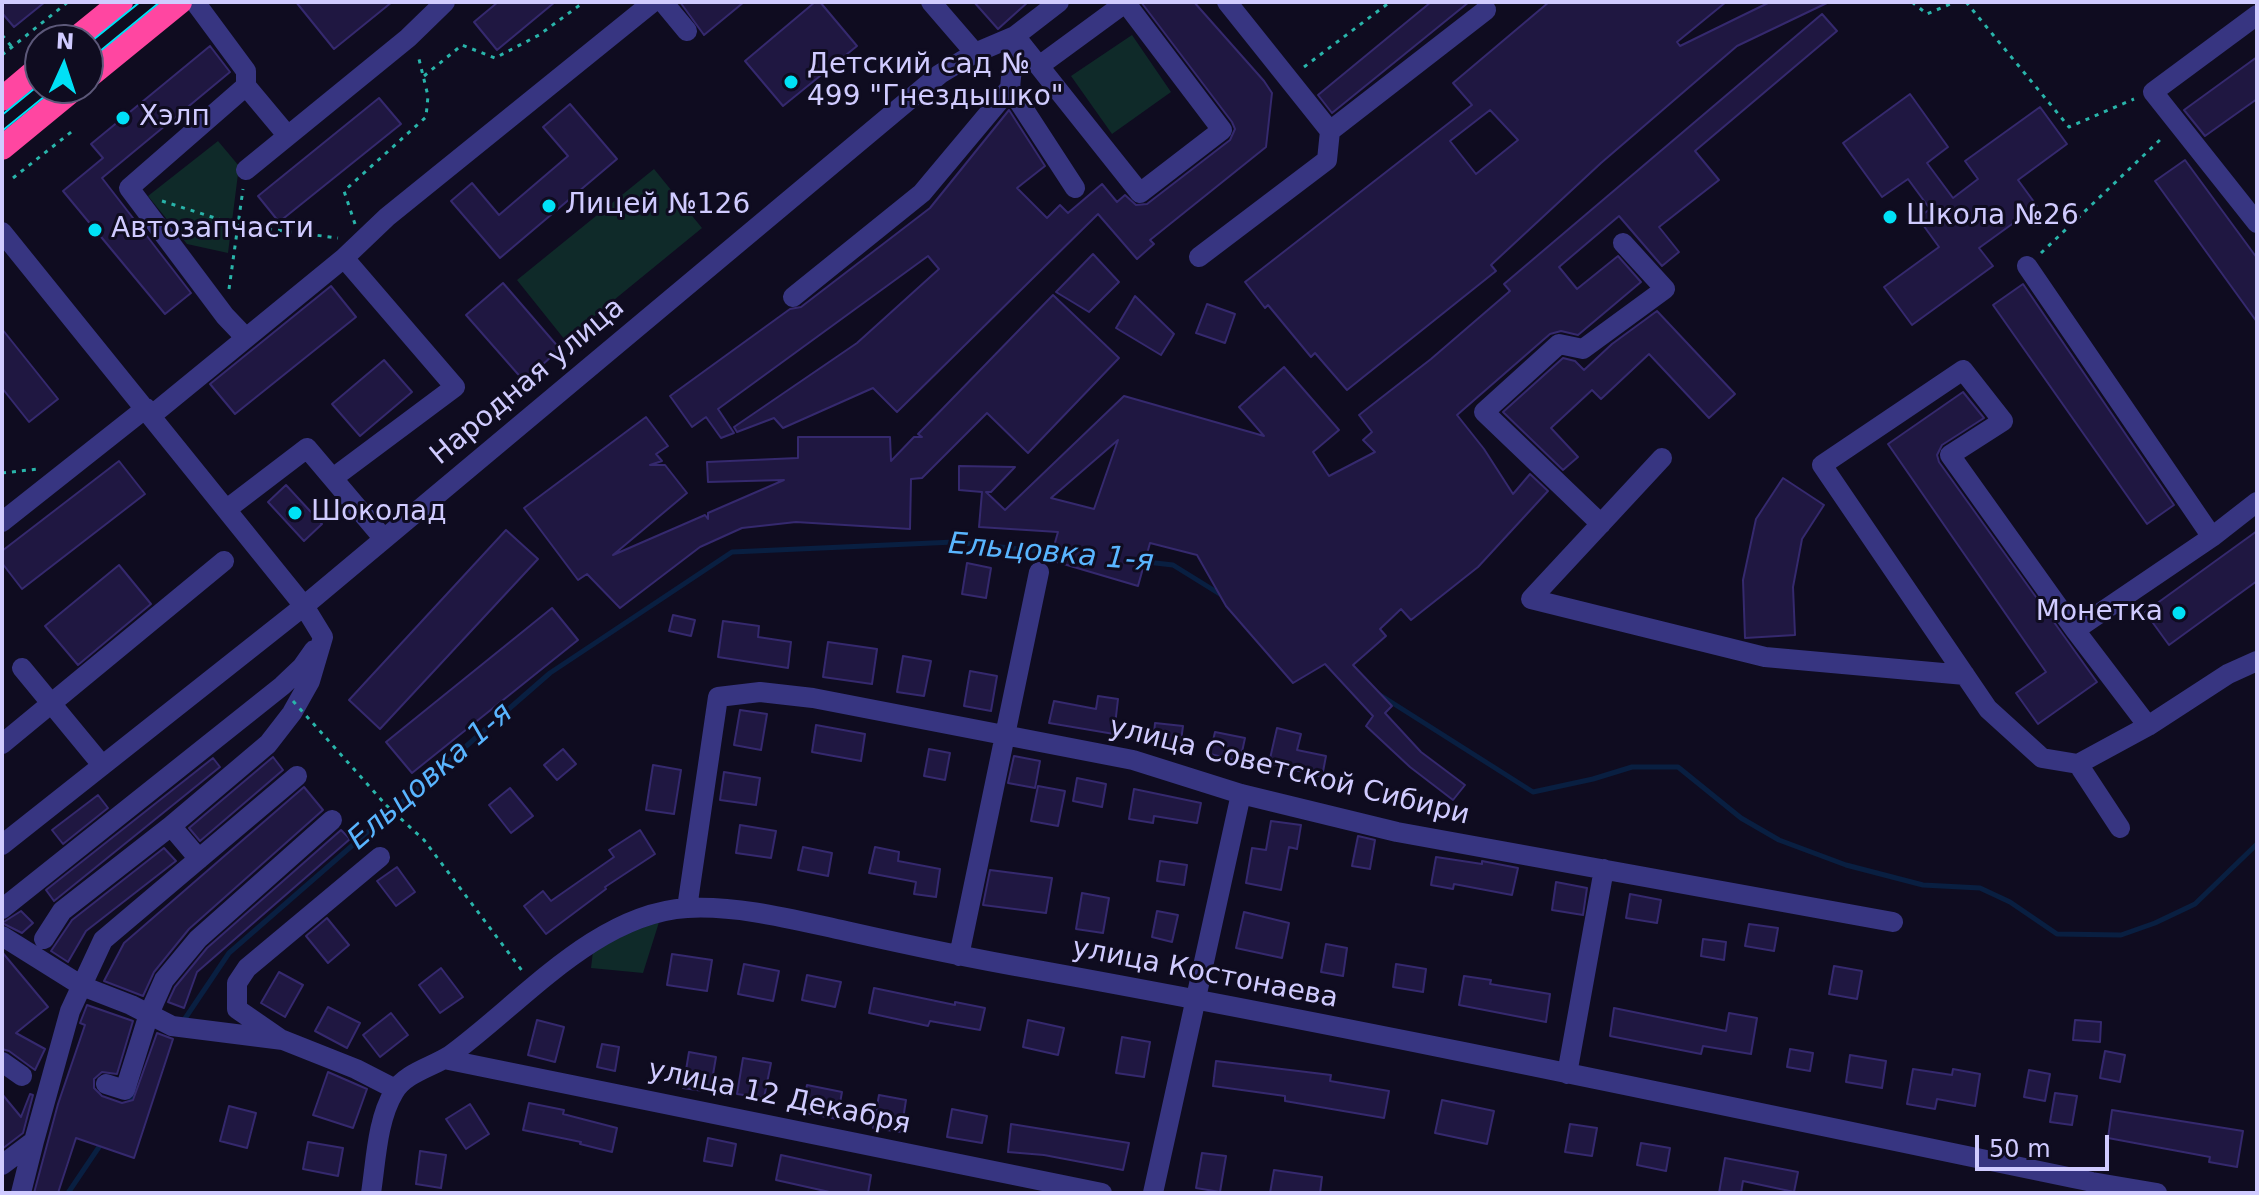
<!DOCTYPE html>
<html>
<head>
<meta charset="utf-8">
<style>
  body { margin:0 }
  #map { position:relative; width:2259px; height:1195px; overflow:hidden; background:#0f0c20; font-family:"DejaVu Sans",sans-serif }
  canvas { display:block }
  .frame { position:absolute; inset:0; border:4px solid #d0cbff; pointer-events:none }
  .north { position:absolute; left:24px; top:24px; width:80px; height:80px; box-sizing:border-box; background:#0f0c20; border:2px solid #5c5879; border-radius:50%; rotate:3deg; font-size:22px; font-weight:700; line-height:32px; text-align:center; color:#d0cbff }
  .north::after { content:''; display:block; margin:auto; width:28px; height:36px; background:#00e1f6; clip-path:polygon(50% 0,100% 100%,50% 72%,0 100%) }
  .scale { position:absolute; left:1975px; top:1135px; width:134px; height:36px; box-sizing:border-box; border:4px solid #d0cbff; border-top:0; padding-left:10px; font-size:24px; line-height:28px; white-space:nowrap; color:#d0cbff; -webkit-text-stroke:6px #0f0c20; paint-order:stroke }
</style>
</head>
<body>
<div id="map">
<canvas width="2259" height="1195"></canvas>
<div class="frame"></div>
<div class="north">N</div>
<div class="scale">50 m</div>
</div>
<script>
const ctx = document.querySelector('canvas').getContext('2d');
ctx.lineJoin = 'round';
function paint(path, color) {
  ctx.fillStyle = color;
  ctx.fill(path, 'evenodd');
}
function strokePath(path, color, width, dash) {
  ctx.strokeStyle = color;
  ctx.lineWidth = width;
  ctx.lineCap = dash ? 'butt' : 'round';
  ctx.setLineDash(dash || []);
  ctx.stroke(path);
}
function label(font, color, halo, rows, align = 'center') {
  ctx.font = font + ' "DejaVu Sans",sans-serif';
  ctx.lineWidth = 6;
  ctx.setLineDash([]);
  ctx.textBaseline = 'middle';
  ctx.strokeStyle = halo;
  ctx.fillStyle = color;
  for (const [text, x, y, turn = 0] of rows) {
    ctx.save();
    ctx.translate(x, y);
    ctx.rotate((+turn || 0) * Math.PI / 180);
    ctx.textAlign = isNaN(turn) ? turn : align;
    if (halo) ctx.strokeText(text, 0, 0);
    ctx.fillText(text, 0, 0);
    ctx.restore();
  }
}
paint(new Path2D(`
  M1132,35L1171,92L1112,134L1071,76Z
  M218,141L239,166L228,253L187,244L148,196Z
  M654,169L702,228L565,340L517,280Z
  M660,919L643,973L591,968L593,951L622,933Z`), '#0f2a29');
strokePath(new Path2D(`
  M1138,561L1173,565L1223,596
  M1380,695L1533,792L1593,779L1632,767H1678L1741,818L1779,840L1846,865L1923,885L1980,888L2010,902L2057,934L2121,935L2155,923L2195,904L2257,844
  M182,1023L229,953L550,673L732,552L954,542L1057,553
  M127,1106L139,1088
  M68,1193L103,1141`), '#091f41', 5);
const building = new Path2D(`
  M2,2H45L14,27L2,13Z
  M296,2H392L334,49Z
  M498,2H555L497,50L474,22Z
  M680,2H744L704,35Z
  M815,2H820L857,46L783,106L745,61Z
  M974,2H1028L998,29Z
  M1141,2H1194L1264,81L1272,93L1266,147L1150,240L1154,244L1137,259L1098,214L897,412L873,388L783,428L774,418L737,432L734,427L857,343L939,269L928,256L718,409L734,433L721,438L706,417L692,427L670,396L790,309L801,307L930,208L1009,110L1045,166L1017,188L1047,218L1060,205L1068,213L1102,184L1117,202L1125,195L1136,205L1147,204L1230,140L1235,129L1232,122Z
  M1431,2H1469L1332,113L1318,95Z
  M1549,2H1726L1677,42L1680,46L1770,2H1829L1737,46L1601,163L1491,265L1496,271L1347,390L1315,353L1311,357L1268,305L1265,308L1245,282L1472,105L1453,83ZM1490,110L1518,140L1476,174L1450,141Z
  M1822,14L1837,31L1695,151L1719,180L1659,227L1679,252L1662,266L1619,216L1559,267L1577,289L1618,256L1641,282L1578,335L1561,331L1550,334L1457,415L1484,449L1513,494L1530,474L1548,491L1478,567L1411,620L1401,609L1380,629L1386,636L1353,665L1392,706L1385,713L1421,752L1465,785L1453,800L1410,767L1366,726L1373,716L1325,664L1293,683L1226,606L1197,555L1150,543L1138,586L1050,560L1058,532L979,527L982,492L959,490V466L1015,467L991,492H986L1005,510L1124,396L1264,436L1239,407L1284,367L1339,430L1313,452L1329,476L1375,452L1363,440L1372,432L1359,415L1431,359L1510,291L1504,284ZM1118,440L1094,509L1051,498Z
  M210,46L230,72L102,178L191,293L165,314L63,191L103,158L91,144Z
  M2257,57V99L2205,136L2184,110Z
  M1910,94L1948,147L1927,163L1953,198L1978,179L1965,161L2040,107L2067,144L2018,180L2037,206L1979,248L1993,266L1912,325L1884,287L1939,247L1918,218L1930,209L1908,179L1882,197L1843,143Z
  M379,98L401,124L279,222L258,196Z
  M570,104L617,159L500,258L451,201L472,183L499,215L568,156L543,127Z
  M2185,160L2257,258V322L2155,181Z
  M1093,254L1119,282L1089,312L1056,292Z
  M503,283L560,349L524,381L466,315Z
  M2023,284L2174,505L2147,524L1993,305Z
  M331,286L356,317L235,414L210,384Z
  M1053,295L1119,358L1028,453L987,413L922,478L911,479L910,529L796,522L742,528L700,547L620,608L587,574L578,580L524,508L646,417L668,446L656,454L662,461L650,465H665L687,493L613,555L705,515L708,519V513L784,480L708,482L707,462L798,458V437H890L891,461L914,437H922L918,434Z
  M1135,296L1174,334L1161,355L1116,328Z
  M1207,304L1235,314L1225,343L1196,333Z
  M1657,311L1735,394L1709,418L1649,354L1601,399L1592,390L1551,428L1578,457L1563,470L1503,412L1563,358L1575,361L1584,370L1612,344Z
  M2,329L58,399L29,422L2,388Z
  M384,360L412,392L360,436L332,404Z
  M1963,392L1984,418L1942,445L1937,455L1939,462L2097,682L2038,724L2016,693L2046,672L1888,444Z
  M119,461L145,494L22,589L2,563V551Z
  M1783,478L1824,505L1802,539L1793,587L1795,635L1745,638L1743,580L1756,519Z
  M286,485L322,524L304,541L268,502Z
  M506,530L538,559L380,729L349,700Z
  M2257,531V581L2169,645L2145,612Z
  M967,563L991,568L986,598L962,594Z
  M119,565L151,604L78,665L45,626Z
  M552,608L578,640L412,773L386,742Z
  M673,615L695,620L691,636L669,631Z
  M723,621L759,626L758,637L791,642L788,668L718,657Z
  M828,642L877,649L872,684L823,677Z
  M903,656L931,661L924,696L897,692Z
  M970,671L997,676L991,711L964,706Z
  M1098,696L1118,699L1114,734L1049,723L1054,701L1096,709Z
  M740,710L767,714L761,750L734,745Z
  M1155,723L1183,726L1180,748L1153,745Z
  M816,725L865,734L861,761L812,752Z
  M1277,728L1301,734L1297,750L1326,756L1322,777L1269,763Z
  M1215,732L1245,738L1240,761L1210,754Z
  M563,749L576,764L557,780L544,765Z
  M929,749L950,753L945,780L924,776Z
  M1014,756L1040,761L1035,788L1008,783Z
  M273,757L283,770L200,841L189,828Z
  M213,758L220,767L54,901L46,890Z
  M653,765L681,770L674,814L646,810Z
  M724,772L760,778L756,805L720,800Z
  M1077,778L1106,784L1102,807L1073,801Z
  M1038,786L1065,791L1058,826L1031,821Z
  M304,787L323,810L189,929L154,972L143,996L104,981L124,943Z
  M510,788L533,816L511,833L489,805Z
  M1134,789L1201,803L1197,823L1154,816L1153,823L1129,819Z
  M98,795L108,808L63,844L52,830Z
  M1271,821L1301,825L1297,849L1289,847L1281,890L1246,883L1252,848L1266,850Z
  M740,825L776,831L771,858L736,853Z
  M341,830L350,839L197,972L184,1008L168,1002L175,987L207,948Z
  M640,830L655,854L605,887L606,889L546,934L524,906L543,891L551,901L614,857L609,850Z
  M1358,836L1375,840L1370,869L1352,866Z
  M803,847L832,853L828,876L798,870Z
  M875,847L899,852L898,861L940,869L936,897L914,894L916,882L869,873Z
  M164,848L176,861L86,931L68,962L51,951L72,920Z
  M1436,857L1482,864V861L1518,868L1512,895L1454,884L1453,889L1431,885Z
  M1160,861L1187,865L1184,885L1157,881Z
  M397,867L415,892L396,906L377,881Z
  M990,870L1052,878L1046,913L983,905Z
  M1556,882L1587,888L1583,915L1552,910Z
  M1082,893L1109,898L1103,933L1076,929Z
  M1630,894L1661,900L1657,923L1626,918Z
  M21,911L33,923L22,933L2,923Z
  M1157,911L1178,915L1172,942L1152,937Z
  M1244,912L1289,923L1282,958L1236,948Z
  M327,918L349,945L328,963L306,936Z
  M1749,924L1778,928L1774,951L1745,946Z
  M1703,939L1726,942L1724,960L1701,956Z
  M1326,944L1347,948L1343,976L1321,972Z
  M2,952L48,1007L16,1033L45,1049L35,1070L9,1051L2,1049Z
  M672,954L712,960L707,991L667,985Z
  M744,964L779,971L773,1001L738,994Z
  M1396,964L1426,969L1423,992L1393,987Z
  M1834,966L1862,971L1857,999L1829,994Z
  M441,968L463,997L440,1013L419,985Z
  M279,972L303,985L285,1017L261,1003Z
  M807,975L841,982L835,1007L802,1000Z
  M1464,976L1491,980L1490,984L1550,994L1546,1022L1459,1005Z
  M874,988L955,1005V1002L985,1008L980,1030L930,1021L928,1026L869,1013Z
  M87,1005L133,1021L117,1074L102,1072L94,1079V1088L102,1096L122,1103L133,1100L157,1033L173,1039L134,1158L76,1138L58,1193H34L58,1104L85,1025L80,1023Z
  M328,1007L360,1023L347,1048L315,1031Z
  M1614,1008L1726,1031L1729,1013L1757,1018L1751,1054L1703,1046L1701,1054L1610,1036Z
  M391,1013L408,1035L380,1057L363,1035Z
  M537,1020L564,1027L555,1062L528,1055Z
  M1028,1020L1064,1028L1058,1055L1023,1047Z
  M2075,1020L2101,1022L2100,1042L2073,1040Z
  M1122,1037L1150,1042L1144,1077L1116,1073Z
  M602,1044L619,1047L615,1071L597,1067Z
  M1790,1049L1813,1053L1810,1071L1787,1067Z
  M2105,1051L2125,1055L2120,1082L2100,1078Z
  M689,1052L716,1057L710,1092L683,1088Z
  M1850,1055L1886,1061L1882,1088L1846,1082Z
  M743,1058L771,1063L764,1098L737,1094Z
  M1216,1061L1331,1075L1330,1081L1389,1091L1384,1118L1285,1101V1096L1213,1086Z
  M1913,1069L1952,1075L1953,1069L1980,1074L1975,1106L1937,1099L1935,1109L1907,1104Z
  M2029,1070L2050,1074L2045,1101L2024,1097Z
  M328,1072L367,1089L353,1128L313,1115Z
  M807,1085L842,1092L837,1119L801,1112Z
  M2055,1093L2077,1096L2072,1125L2050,1122Z
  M2,1094L21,1117L30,1094L33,1095L23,1133L2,1149Z
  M879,1095L906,1100L901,1132L873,1128Z
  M1442,1100L1494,1111L1487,1144L1435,1133Z
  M529,1103L564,1110L563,1114L617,1128L612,1152L580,1144L581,1142L523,1130Z
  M470,1104L489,1134L466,1149L446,1119Z
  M229,1106L256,1113L247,1148L220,1141Z
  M952,1109L987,1116L982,1143L947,1137Z
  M2112,1110L2243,1131L2237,1167L2209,1162L2210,1157L2108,1138Z
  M1011,1124L1129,1143L1123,1170L1044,1155L1008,1152Z
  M1570,1124L1597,1128L1592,1156L1565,1152Z
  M708,1138L736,1144L732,1166L704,1161Z
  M308,1142L343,1148L338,1176L303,1169Z
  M1641,1143L1670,1148L1666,1171L1637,1165Z
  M420,1151L446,1155L441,1188L416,1184Z
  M1202,1153L1226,1156L1220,1192L1196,1188Z
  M781,1155L871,1175L868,1193H834L776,1180Z
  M1725,1158L1798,1172L1794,1192L1743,1181L1741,1193H1719Z
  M1274,1170L1322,1177L1320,1193H1270Z`);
paint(building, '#1f1741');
strokePath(building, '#35296e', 2);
strokePath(new Path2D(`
  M1912,2L1927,14L1955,2
  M1966,2L2069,127L2134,99
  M2,35L12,47
  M2,55L68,2
  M1304,67L1390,2
  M424,76L462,45L495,58L539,35L584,2
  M13,178L75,129
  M162,201L237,225L338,238
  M355,224L344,191L426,117L428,96L418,55
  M2041,253L2163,137
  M229,289L243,189
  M2,473L38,469
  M386,805L424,840L523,972`), '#29b4aa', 3, [4, 6]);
strokePath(new Path2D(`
  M195,2L246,71V86L129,188L225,316L246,338
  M663,2L687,31
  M931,2L975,53
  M2257,15L2153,92L2257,223
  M1015,36L1140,193L1222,130L1125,2
  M1015,36L1010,88L1075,188
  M1039,66L1125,3
  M246,86L287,135
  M1330,131L1486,10
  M246,170L408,38L445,2
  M2,232L304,606L323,637L310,681L292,713L268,744L171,826L62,911L44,939
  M1199,257L1327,160L1330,131L1227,2
  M2027,266L2212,537
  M793,297L922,193L1010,88
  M152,415L344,258L387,217L653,2
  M1662,458L1531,599L1765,657L1965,675
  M333,478L455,387L344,258
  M227,509L307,448L384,539
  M2,522L146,408
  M1601,524L1484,412L1559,344L1583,349L1665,289L1623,243
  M2075,630L1950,455L2003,421L1963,370L1822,465L1988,709L2042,758L2078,764
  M22,668L102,765
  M2148,726L2075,630L2212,537L2257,502
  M2,744L224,561
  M171,826L199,859
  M2120,828L2078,764L2148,726L2228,674L2257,661
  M2,845L304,606L940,74L975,53L1015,36L1059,2
  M687,908L718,697L760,692L813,698L1133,760L1241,794L1397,832L1893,922
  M2,909L282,686L302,667L314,650
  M2,936L82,986L131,1005L172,1026L283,1040L356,1069L395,1089
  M959,956L1039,572
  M279,1038L237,1009V983L247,968L380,857
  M444,1059L1102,1193
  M2,1062L22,1076
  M1567,1074L1604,869
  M106,1084L125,1090L149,1014L164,980L198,939L332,820
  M2,1165L34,1141L70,1011L103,940L297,776
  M21,1193L34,1141
  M371,1193C376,1161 377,1120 394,1092C405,1073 432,1067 449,1056C520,1005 594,914 687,908C739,905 795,920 846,931C908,945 969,958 1032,969C1386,1033 1739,1109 2092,1182L2157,1193
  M1153,1193L1241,794`), '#373581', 20);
strokePath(new Path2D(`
  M74,40L121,2
  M88,77L180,2
  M2,99L40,67
  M2,148L75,88`), '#ff46a1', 24);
strokePath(new Path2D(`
  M88,44L140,2
  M88,61L160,2
  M2,115L40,84
  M2,131L55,88`), '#00e1f6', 2);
strokePath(new Path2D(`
  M293,701L386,805`), '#29b4aa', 3, [4, 6]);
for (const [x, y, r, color] of [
  [791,82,8,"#00e1f6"],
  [123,118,8,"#00e1f6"],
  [549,206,8,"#00e1f6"],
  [1890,217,8,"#00e1f6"],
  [95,230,8,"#00e1f6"],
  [295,513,8,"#00e1f6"],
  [2179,613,8,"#00e1f6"]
]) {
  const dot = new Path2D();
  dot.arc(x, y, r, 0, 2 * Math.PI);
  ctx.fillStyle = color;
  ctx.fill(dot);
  strokePath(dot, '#0f0c20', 3);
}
label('28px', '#d0cbff', '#0f0c20', [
  ["Детский сад №",807,66],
  ["499 \"Гнездышко\"",807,98],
  ["Хэлп",139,118],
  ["Лицей №126",565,206],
  ["Школа №26",1906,217],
  ["Автозапчасти",111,230],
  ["Шоколад",311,513],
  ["Монетка",2163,613,"right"]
], 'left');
label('28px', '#d0cbff', '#0f0c20', [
  ["Народная улица",528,382,-40],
  ["улица Советской Сибири",1289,772,14],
  ["улица Костонаева",1205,974,11],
  ["улица 12 Декабря",779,1098,12]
]);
label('italic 30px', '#59b5ff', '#0f0c20', [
  ["Ельцовка 1-я",1051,554,5],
  ["Ельцовка 1-я",431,777,-41]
]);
</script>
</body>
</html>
